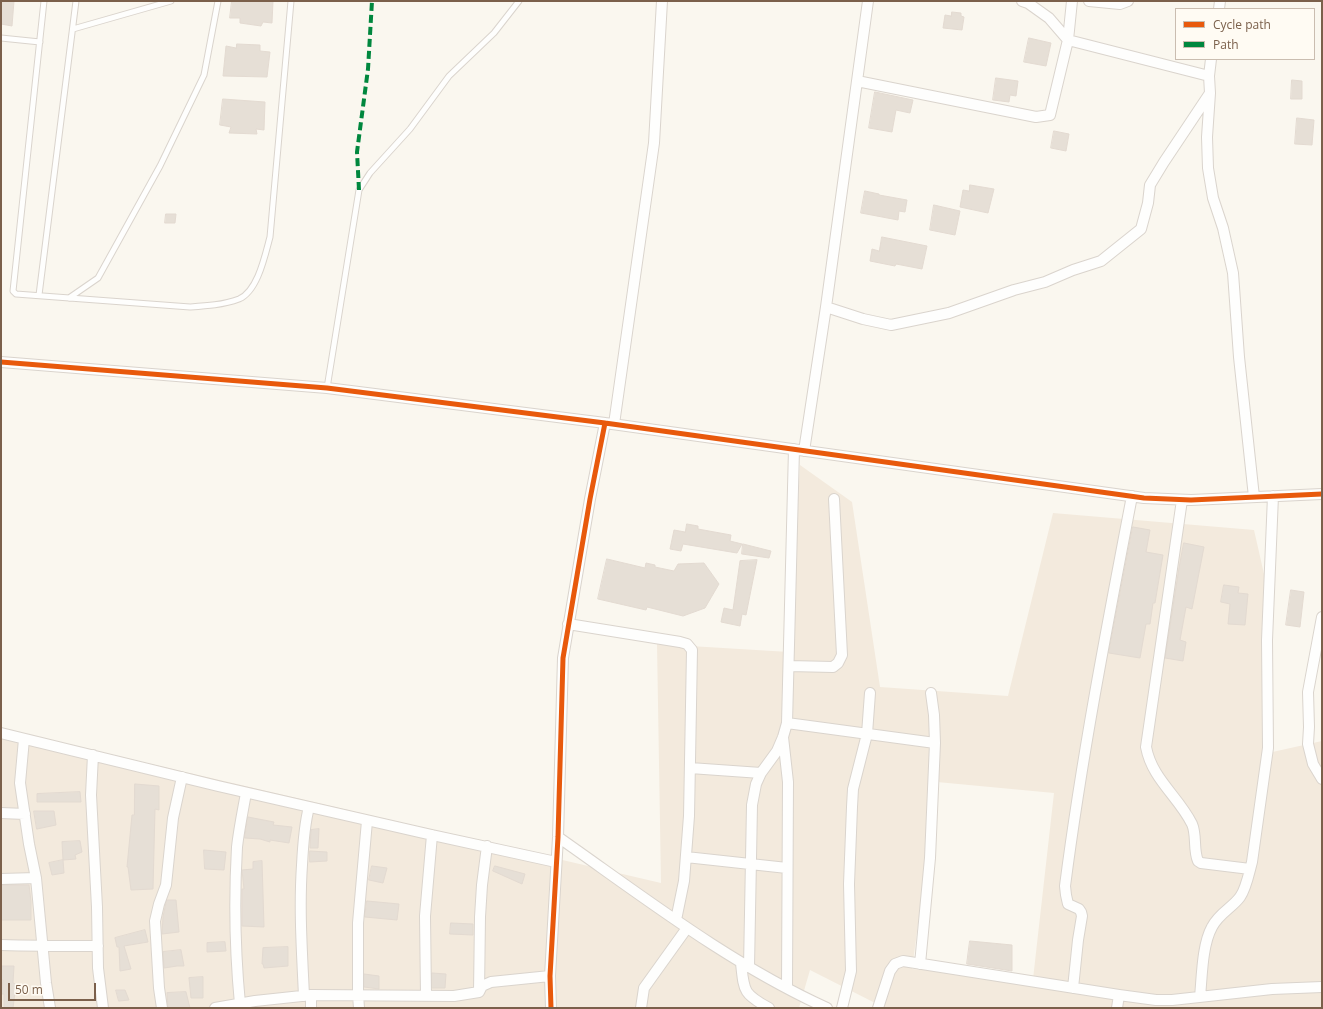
<!DOCTYPE html>
<html>
<head>
<meta charset="utf-8">
<style>
  body { margin:0 }
  #map { position:relative; width:1323px; height:1009px; overflow:hidden; background:#faf7ef; font-family:"Open Sans",sans-serif }
  canvas { display:block }
  .frame { position:absolute; inset:0; border:2px solid #7b604b; pointer-events:none }
  .legend { position:absolute; left:1175px; top:8px; width:140px; height:52px; box-sizing:border-box; background:#fffbf3; border:1px solid #cabdb0; margin:0; padding:5px 7px; list-style:none; font-size:12px; color:#7b604b }
  .legend li { display:flex; align-items:center; gap:8px; height:20px }
  .legend b { width:20px; border:1px solid #cabdb0 }
  .scale { position:absolute; left:8px; top:983px; width:88px; height:18px; box-sizing:border-box; border:2px solid #7b604b; border-top:0; padding-left:5px; font-size:12px; line-height:14px; white-space:nowrap; color:#7b604b; -webkit-text-stroke:3px #fffbf3; paint-order:stroke }
</style>
</head>
<body>
<div id="map">
<canvas width="1323" height="1009"></canvas>
<div class="frame"></div>
<ul class="legend">
<li><b style="height:5px;background:#e8590c"></b>Cycle path</li>
<li><b style="height:5px;background:#00873e"></b>Path</li>
</ul>
<div class="scale">50 m</div>
</div>
<script>
const ctx = document.querySelector('canvas').getContext('2d');
ctx.lineJoin = 'round';
function paint(path, color) {
  ctx.fillStyle = color;
  ctx.fill(path, 'evenodd');
}
function strokePath(path, color, width, dash) {
  ctx.strokeStyle = color;
  ctx.lineWidth = width;
  ctx.lineCap = dash ? 'butt' : 'round';
  ctx.setLineDash(dash || []);
  ctx.stroke(path);
}
paint(new Path2D(`
  M800,465L852,502L880,687L1008,696L1053,513L1254,530L1269,596L1268,753L1322,741V1008H885L810,970L799,1008H1V729L661,883L657,644L789,652ZM937,782L1054,793L1033,979L912,969Z`), '#f3eadd');
const building = new Path2D(`
  M1,1H14L12,26L1,24Z
  M232,1H273L272,23L263,22L261,26L240,23V18H230Z
  M952,12L961,13V16L964,17L962,30L943,28L945,15L951,16Z
  M1029,38L1051,43L1046,66L1024,62Z
  M237,44L260,45V51L270,52L267,77L223,76L226,46L236,48Z
  M996,78L1018,81L1016,96L1010,95L1009,102L993,100Z
  M1292,80L1302,81V99H1291Z
  M875,92L913,100L910,113L896,110L892,132L869,128Z
  M223,99L265,102L264,130L256,129L257,134L229,133L231,127L220,125Z
  M1297,118L1314,120L1312,145L1295,144Z
  M1054,131L1069,134L1066,151L1051,148Z
  M970,185L994,189L988,213L960,207L963,190L969,191Z
  M865,191L879,194V195L907,200L905,212L899,211L898,220L861,213Z
  M934,205L960,211L955,235L930,230Z
  M166,214H176L175,223H165Z
  M882,237L927,246L922,269L896,264L895,266L870,261L872,249L879,251Z
  M687,524L698,526V529L731,535L730,541L742,544L737,553L683,544L681,551L670,549L674,530L685,532Z
  M1133,527L1150,530L1146,552L1163,555L1155,603H1153L1150,624H1146L1140,658L1109,653Z
  M1184,543L1204,547L1192,609L1186,607L1180,640L1186,642L1183,661L1165,658L1179,568Z
  M743,544L771,551L769,558L742,554Z
  M607,559L645,568L646,563L655,565V567L674,571L678,564L704,563L719,584L705,608L683,616L647,607L646,610L598,599Z
  M757,560L746,615L742,614L740,626L721,622L724,608L733,610L740,561Z
  M1224,585L1239,587L1238,593L1248,594L1245,625L1228,624L1230,604L1221,602Z
  M1291,590L1304,592L1300,627L1286,625Z
  M135,784L159,786V810L155,809L153,889L131,890L128,867H127L132,815H134Z
  M80,792L81,802H37V794Z
  M34,811H54L56,825L37,829Z
  M248,817L274,822L273,825L292,827L289,843L270,840V842L260,839L245,838Z
  M319,829L318,848H310L311,830Z
  M80,841L82,852L75,855L76,859L63,860L62,842Z
  M204,850L226,852L224,870L205,869Z
  M310,851L327,852V861L310,862Z
  M63,860L64,873L52,875L49,863Z
  M262,861L264,927L242,926V889H244L242,870L253,869V862Z
  M372,866L387,868L383,883L369,880Z
  M495,866L525,874L522,884L493,871Z
  M1,885H29L31,901V920H1Z
  M167,900H176L179,932L162,934L163,917Z
  M367,901L399,904L397,920L365,917Z
  M451,923L473,924V935L450,934Z
  M145,930L148,942L124,946L131,969L120,971L119,947H117L115,938Z
  M970,941L1012,945V971L967,964Z
  M225,942L226,951L207,952V943Z
  M288,947V966L264,968L263,964H262L263,948Z
  M181,950L184,966H177L164,968L163,952Z
  M1,966H14L13,983L16,984L13,1008H4V994H1L3,980H1Z
  M432,973L446,974L445,988H432Z
  M364,974L379,976V989L364,987Z
  M203,977V998H191L189,978Z
  M116,990H125L129,1000L119,1001Z
  M186,992L190,1008H168L167,993Z`);
paint(building, '#e6dfd6');
strokePath(building, '#e3dad1', 1);
const service = new Path2D(`
  M44,1L13,291L16,294L190,307C206,306 223,305 239,299C258,291 265,255 270,237L291,1
  M73,29L171,1
  M1,38L40,42
  M39,295L76,1
  M69,298L98,278L160,166L204,75L218,1
  M327,388L359,190L370,173L410,129L449,76L494,33L519,1`);
const minor = new Path2D(`
  M1022,1L1028,3L1049,18L1068,40L1209,76
  M1089,1L1120,4L1128,1
  M1219,9L1220,1
  M1211,59L1209,76L1210,93L1207,137L1208,168L1213,198L1223,228L1233,273L1239,357L1254,497
  M857,81L1036,117L1050,115L1068,40L1072,1
  M826,307L863,319L891,325L949,313L1014,290L1045,282L1073,270L1101,261L1141,229L1148,203L1150,185L1164,162L1210,93
  M1,362L327,388L605,423L1144,498L1191,500L1322,494
  M614,424L654,143L662,1
  M804,451L826,307L868,1
  M1182,500L1146,747C1152,779 1178,796 1192,824C1197,835 1193,850 1198,861L1201,863L1250,869
  M1322,617L1308,692L1309,727L1308,744L1313,764L1322,779
  M568,624L680,642L687,644L692,650L689,816L684,881L676,920
  M789,666L833,667L838,663L842,655L834,499
  M787,723L935,743
  M1,733L218,786L432,835L556,862
  M783,737L788,782L787,988
  M24,739L20,783L29,844L36,878L46,983L50,1008
  M93,755L91,795L97,907L98,968L103,1008
  M690,768L761,773
  M1,813L25,814
  M558,837C645,898 730,964 827,1008
  M686,857L787,868
  M1,879L36,878
  M1,945C33,946 65,946 98,946
  M741,963C744,991 743,994 769,1008
  M920,964L930,858L935,743L934,715L931,693
  M749,967L752,805L756,784L761,773L777,751L783,737L787,723L794,449
  M1073,988L1078,940L1082,916L1081,912L1079,909L1068,904L1066,895L1065,886C1082,755 1107,626 1132,496
  M479,992L480,917L482,885L487,846
  M479,992L482,986L491,982L550,976
  M311,995V1008
  M304,996C302,952 299,909 302,865C303,845 304,826 309,807
  M426,996L425,916L432,835
  M1200,997C1202,977 1202,945 1212,927C1219,913 1232,908 1240,897C1246,889 1249,873 1252,862L1268,748L1267,640L1273,496
  M240,1004C235,952 234,899 237,847C239,829 243,810 246,793
  M162,1008L159,988L155,921L159,904L166,885L173,818L182,777
  M215,1008L255,1001L311,995L454,996L479,992
  M359,1008L358,995V923L367,821
  M551,1008L550,976L558,837L563,658L590,499L605,423
  M641,1008L644,988L687,928
  M842,1008L851,971L849,884L852,807L853,789L867,734L870,693
  M878,1008L890,971L895,964L903,961L1119,995L1156,1000H1172L1272,989L1322,987
  M1117,1008L1119,995`);
strokePath(service, '#dad4cd', 7);
strokePath(minor, '#dad4cd', 12);
strokePath(service, '#fefefd', 5);
strokePath(minor, '#fefefd', 10);
strokePath(new Path2D(`
  M359,190L357,152L368,69L372,1`), '#00873e', 4, [8, 4]);
strokePath(new Path2D(`
  M1,362L327,388L605,423L1144,498L1191,500L1322,494
  M551,1008L550,976L558,837L563,658L590,499L605,423`), '#e8590c', 5);
</script>
</body>
</html>
